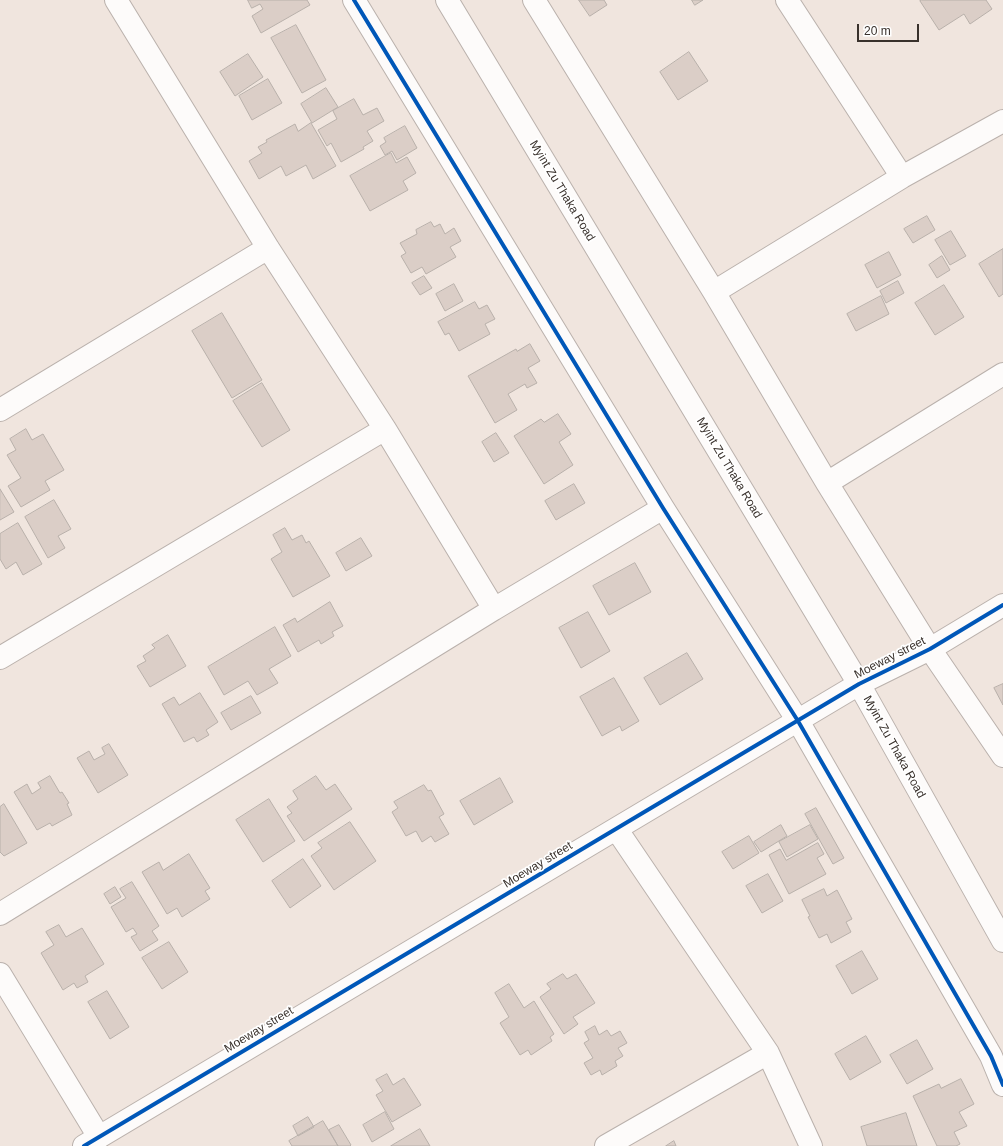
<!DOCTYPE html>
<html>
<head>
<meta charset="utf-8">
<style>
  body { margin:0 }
  #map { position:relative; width:1003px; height:1146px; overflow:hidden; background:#f0e5de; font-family:Arial,sans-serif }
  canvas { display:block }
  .scale { position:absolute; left:857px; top:24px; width:62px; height:18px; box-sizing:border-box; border:2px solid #39312c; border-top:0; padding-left:5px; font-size:12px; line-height:14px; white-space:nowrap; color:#39312c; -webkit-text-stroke:3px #fff; paint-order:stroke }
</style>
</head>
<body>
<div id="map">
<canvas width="1003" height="1146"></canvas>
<div class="scale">20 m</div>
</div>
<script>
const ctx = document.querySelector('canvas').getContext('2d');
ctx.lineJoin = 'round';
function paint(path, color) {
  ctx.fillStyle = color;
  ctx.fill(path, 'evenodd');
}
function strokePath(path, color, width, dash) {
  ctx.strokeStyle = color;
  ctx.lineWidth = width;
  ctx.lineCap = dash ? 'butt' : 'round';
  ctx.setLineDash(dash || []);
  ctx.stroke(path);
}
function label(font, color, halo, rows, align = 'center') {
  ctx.font = font + ' Arial,sans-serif';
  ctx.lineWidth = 3.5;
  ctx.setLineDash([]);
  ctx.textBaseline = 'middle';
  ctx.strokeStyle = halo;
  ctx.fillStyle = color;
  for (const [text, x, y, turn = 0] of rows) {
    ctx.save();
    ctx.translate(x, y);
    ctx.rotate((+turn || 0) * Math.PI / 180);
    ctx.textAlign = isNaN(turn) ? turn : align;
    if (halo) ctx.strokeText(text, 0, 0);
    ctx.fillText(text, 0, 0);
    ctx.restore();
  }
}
const building = new Path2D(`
  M248,0H307L310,5L261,33L252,16L263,9L260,4L252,8Z
  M579,0H604L607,5L590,16Z
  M692,0H703L695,5Z
  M922,0H986L992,9L970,24L964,14L939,30L920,1Z
  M296,25L326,80L302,93L271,38Z
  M689,52L708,81L678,100L660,72Z
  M248,54L263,77L235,96L220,72Z
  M268,79L282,103L252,120L239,96Z
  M326,88L338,107L312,123L301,104Z
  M354,99L363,115L377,108L384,121L367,131L373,141L363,147L364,149L341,162L331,143L327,146L318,130L337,119L333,111Z
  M311,123L336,166L313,179L306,165L286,176L281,166L259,179L249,161L262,153L258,147L267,142L266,140L295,124L298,131Z
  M405,126L417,148L397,160L392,151L385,155L380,146L386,142L384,138Z
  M391,153L396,163L407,157L416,173L403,181L408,190L370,211L350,176Z
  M927,216L935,230L913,243L904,229Z
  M431,222L434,227L440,224L445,234L454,228L461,241L450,247L456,257L426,274L422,267L411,273L401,256L406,253L400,243L417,234L416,230Z
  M951,231L966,256L950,265L935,240Z
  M1003,249V294L999,297L979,264Z
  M889,252L901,275L877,288L865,265Z
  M942,256L950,270L937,278L929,265Z
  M424,276L432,288L420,295L412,283Z
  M898,281L904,293L886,303L880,291Z
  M454,284L463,301L445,311L436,294Z
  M944,285L964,317L935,335L915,303Z
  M881,296L889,314L856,331L847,314Z
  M475,302L479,309L487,305L495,319L485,324L490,334L459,351L449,333L445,335L438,322Z
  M222,313L262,380L232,398L192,331Z
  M530,344L540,361L528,368L537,383L527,388L525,384L508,394L517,410L495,423L468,376L516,349L517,351Z
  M262,383L290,430L262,447L233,401Z
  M558,414L571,434L559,442L573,465L544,484L514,436L541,419L544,422Z
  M26,429L32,440L43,434L64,470L45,481L50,490L21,507L8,486L21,478L7,455L16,450L10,439Z
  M496,433L509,453L494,462L482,442Z
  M574,484L585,503L556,520L545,501Z
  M0,489L14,512L0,520Z
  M54,500L71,529L58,536L65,548L48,558L25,517Z
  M18,523L42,564L23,575L16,562L6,569L0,559V534Z
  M285,528L292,540L302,535L306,543L309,541L330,576L293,597L271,559L282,552L273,535Z
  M361,538L372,556L346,571L336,553Z
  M635,563L651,592L609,615L593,586Z
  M330,602L343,626L332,632L334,636L321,644L319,640L298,652L283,625L295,618L297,622Z
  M588,612L610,651L581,668L559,628Z
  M275,627L291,656L269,669L278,683L257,695L248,681L224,695L208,667Z
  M168,635L186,666L150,687L137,666L146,661L143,656L155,648L152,645Z
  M687,653L703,679L660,705L644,678Z
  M614,678L639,721L622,731L620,726L602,736L580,697Z
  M1003,684V705L994,688Z
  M200,693L218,722L206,730L209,735L197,742L194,737L184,742L162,704L174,697L179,705Z
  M251,696L261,713L231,730L221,713Z
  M109,744L128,775L98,793L77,758L89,751L94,760L105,754L102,748Z
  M50,776L60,793L62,792L69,803L67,804L72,815L52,826L50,823L37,830L14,792L27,784L32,794L41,788L38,783Z
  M316,776L326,790L335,784L352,809L304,841L287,816L292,813L287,807L298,799L293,791Z
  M500,778L513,802L474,825L460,801Z
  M424,785L428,791L431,790L444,814L439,817L449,834L435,842L431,836L422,842L416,831L406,836L392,812L398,808L394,802Z
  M269,799L295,841L263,862L236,820Z
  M4,804L27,843L4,856L0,852V807Z
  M816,808L844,858L833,864L805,814Z
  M350,822L376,861L334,890L311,856L322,848L318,843Z
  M781,825L787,836L761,852L754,842Z
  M810,825L818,839L787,857L779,842Z
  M749,836L759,853L733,869L722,852Z
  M818,843L824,854L817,858L826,874L789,894L769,855L780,849L786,860Z
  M189,854L210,888L205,891L210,899L182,917L177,908L167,914L142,872L159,862L163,870Z
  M303,859L321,886L290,908L272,881Z
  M768,874L783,901L762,913L746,886Z
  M132,882L159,926L152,931L158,940L140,951L131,937L137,934L133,928L126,932L111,907L126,898L120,889Z
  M115,887L121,897L110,904L104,894Z
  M824,889L827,896L837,890L852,919L846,922L851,932L831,943L827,934L819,938L808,917L810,916L802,900Z
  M59,925L66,937L82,928L104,964L85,976L88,982L77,988L74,983L63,990L41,953L54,945L46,932Z
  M169,942L188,972L162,989L142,958Z
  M862,951L878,979L852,994L836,966Z
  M563,974L567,979L576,974L595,1003L573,1017L578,1024L564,1034L540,997L551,989L547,984Z
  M509,984L524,1008L534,1001L554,1034L550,1037L552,1041L531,1055L528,1050L520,1055L500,1023L509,1017L495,993Z
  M107,991L129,1027L110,1039L88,1002Z
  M595,1026L599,1035L607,1030L611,1036L620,1031L627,1043L618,1048L623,1056L615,1061L617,1066L602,1075L600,1070L591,1075L584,1063L593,1058L584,1043L589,1040L585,1032Z
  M866,1036L881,1062L850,1080L835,1054Z
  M917,1040L933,1069L907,1084L890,1055Z
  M387,1074L393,1085L404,1078L421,1105L392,1122L376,1095L383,1091L376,1080Z
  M961,1079L974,1104L959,1112L967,1126L954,1132L960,1144L956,1146H937L913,1096L939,1084L941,1088Z
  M385,1112L394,1129L372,1142L363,1125Z
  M906,1113L917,1146H867L861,1127Z
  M308,1117L314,1127L298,1136L293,1126Z
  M323,1121L338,1146H292L289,1141Z
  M339,1125L351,1145L350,1146H338L329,1130Z
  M420,1129L430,1146H391Z
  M674,1141L676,1146H666Z`);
paint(building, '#dbcec7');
strokePath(building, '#b8b0aa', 1);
const minor = new Path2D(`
  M116,0L268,248L385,429L494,609L663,508
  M354,0L663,508L798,721L991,1056L1003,1085
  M534,0L714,292L827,483L930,649L1003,756
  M787,0L902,177
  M714,292L902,177L1003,121
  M0,410L268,248
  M827,483L1003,374
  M0,658L385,429
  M617,830L768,1053L811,1146
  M0,914L494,609
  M0,974L99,1137
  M606,1146L768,1053`);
const tertiary = new Path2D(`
  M447,0L859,684L1003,941
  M84,1146L859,684L930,649L1003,605`);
strokePath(minor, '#bab1ac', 24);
strokePath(tertiary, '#bab1ac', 24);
strokePath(minor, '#fdfbfa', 22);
strokePath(tertiary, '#fdfbfa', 22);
strokePath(new Path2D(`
  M354,0L663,508L798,721L991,1056L1003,1085
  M84,1146L859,684L930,649L1003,605`), '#0057b8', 4);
label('12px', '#39312c', '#fff', [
  ["Myint Zu Thaka Road",562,191,59],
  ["Myint Zu Thaka Road",729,468,59],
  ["Moeway street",890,658,-27],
  ["Myint Zu Thaka Road",894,747,61],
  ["Moeway street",538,865,-31],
  ["Moeway street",259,1030,-31]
]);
</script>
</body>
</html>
